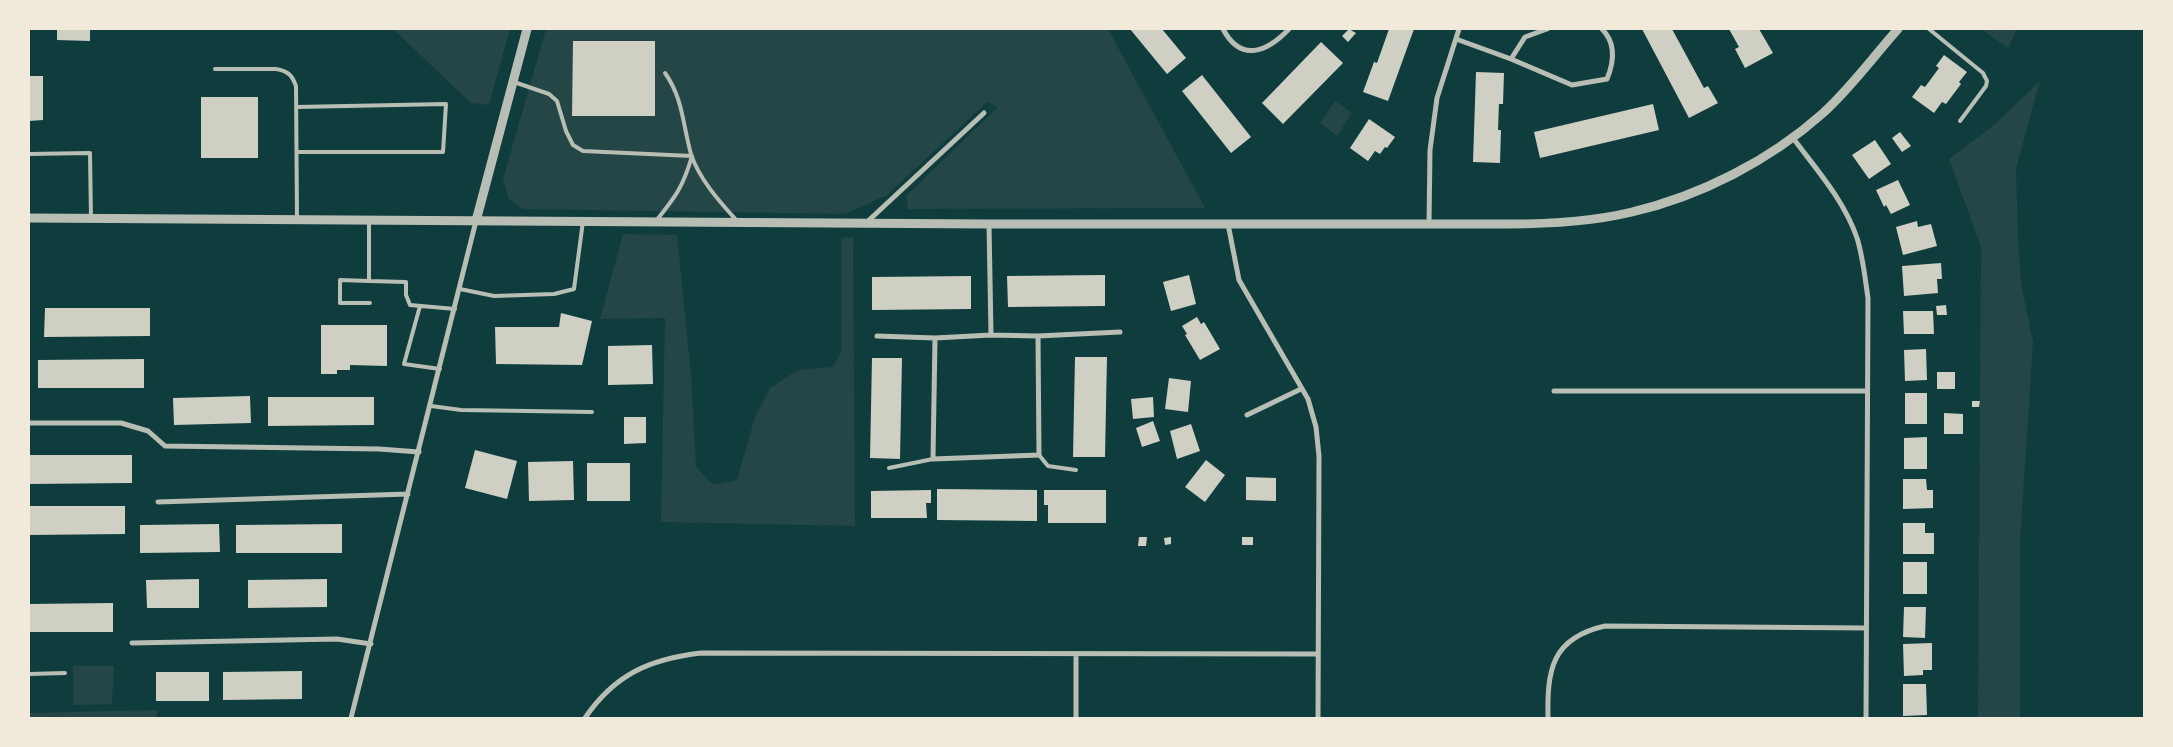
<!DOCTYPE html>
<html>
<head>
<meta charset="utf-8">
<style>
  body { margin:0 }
  #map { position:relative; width:2173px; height:747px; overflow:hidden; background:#0f3d3e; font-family:Montserrat,sans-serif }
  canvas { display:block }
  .frame { position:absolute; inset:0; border:30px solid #f1e9da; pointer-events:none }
</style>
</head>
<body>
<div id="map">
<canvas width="2173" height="747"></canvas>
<div class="frame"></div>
</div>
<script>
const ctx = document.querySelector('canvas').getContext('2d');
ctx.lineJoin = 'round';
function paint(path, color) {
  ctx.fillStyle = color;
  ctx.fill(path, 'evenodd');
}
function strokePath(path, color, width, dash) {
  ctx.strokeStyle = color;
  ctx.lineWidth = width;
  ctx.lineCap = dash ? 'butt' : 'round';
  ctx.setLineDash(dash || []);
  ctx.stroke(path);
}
paint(new Path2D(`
  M393,29H510L489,105L471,103Z
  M546,29H1108L1205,208L908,209L906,196L998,107L987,102L887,195L845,214L523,209L509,199L503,179Z
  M1981,29H2017L2008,48Z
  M2040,81L2016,168L2018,239L2021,283L2033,342L2020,540V718H1978L1981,247L1949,159L1994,125Z
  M1335,101L1352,113L1337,136L1320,123Z
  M623,234L677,235L691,376L696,467L713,485L737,480L755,417L770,388L798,370L833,367L841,352V238L853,237L855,526L661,522L665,318L600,319Z
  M73,666H114L112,704L73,705Z
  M157,710V718H29V713Z`), '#244646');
paint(new Path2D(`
  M57,29H90V41L57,40Z
  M1130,29H1162L1186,58L1167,74Z
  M1349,29L1356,33L1348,42L1342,36Z
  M1389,29H1414L1388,101L1363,92L1374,62L1377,63Z
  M1642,29H1672L1704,88L1708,86L1718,103L1689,118Z
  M1729,29H1759L1773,53L1745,68L1735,49L1739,47Z
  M573,41H655V116H572Z
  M1321,42L1343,63L1283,124L1262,103Z
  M1944,55L1967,72L1959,82L1961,84L1946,104L1942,102L1934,113L1912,97L1921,85L1925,87L1939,68L1936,66Z
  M1476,72L1504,73L1503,104H1499L1498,130H1501L1500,163L1473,162Z
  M1202,75L1251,137L1231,153L1182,91Z
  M29,76H43V120L29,121Z
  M201,97H258V158H201Z
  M1653,104L1659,130L1540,158L1534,132Z
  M1369,119L1395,137L1387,148L1385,147L1380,154L1375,151L1368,161L1350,148Z
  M1900,132L1911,146L1902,152L1892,138Z
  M1875,140L1891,164L1869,179L1852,155Z
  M1898,180L1910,205L1891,214L1886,205L1884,207L1876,190Z
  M1917,221L1918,227L1931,224L1937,246L1903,255L1896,227Z
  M1941,263L1942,279H1937L1938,293L1904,296L1902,266Z
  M1105,275V306L1008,307L1007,276Z
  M1189,275L1196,304L1171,311L1163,282Z
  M971,276V309L872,310V277Z
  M1946,305L1947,315H1937L1936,306Z
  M45,308H150V336L44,337Z
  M1903,311H1933L1934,334H1904Z
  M561,313L592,321L582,365L496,364L495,327H559Z
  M1197,317L1201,324L1204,322L1220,349L1200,360L1185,335L1187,334L1182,326Z
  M321,325H387V366L350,365V370H337V374H321Z
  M652,345L653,384L608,385V346Z
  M1926,349L1927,380L1905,381L1904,350Z
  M1075,357H1107L1105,457H1073Z
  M872,358H902L900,459L870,458Z
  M144,359V388H38V360Z
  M1937,372H1955V389H1937Z
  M1169,378L1191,381L1188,412L1165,409Z
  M1905,393H1927V424H1905Z
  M250,396L251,423L174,425L173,398Z
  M268,397H374V425L268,426Z
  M1153,397L1154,417L1133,419L1131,399Z
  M1972,401H1980L1979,407H1972Z
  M1944,413L1963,414V434H1944Z
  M624,417H646V443L624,444Z
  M1153,421L1160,441L1142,447L1136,428Z
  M1191,424L1200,451L1177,459L1170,431Z
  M1927,437V469H1904V438Z
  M475,450L517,461L507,499L465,488Z
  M29,455H132V483L29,484Z
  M1206,460L1225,475L1205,502L1185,487Z
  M573,461L574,500L529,501L528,462Z
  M587,463H630V501H587Z
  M1246,477L1276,478V501L1246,500Z
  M1903,479H1926L1927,490H1933V508L1903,509Z
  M937,489L1037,490V521L937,520Z
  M931,490V503H926L927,518H871V491Z
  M1044,490H1106V523H1048V505H1044Z
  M29,506H125V534L29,535Z
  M1903,523H1925V533H1934V554H1903Z
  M219,524L220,552L140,553V525Z
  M342,524V553H236V525Z
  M1139,537H1147L1146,546H1138Z
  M1171,537V544L1165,545L1164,538Z
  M1242,537H1253V545H1242Z
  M1903,562H1927V594H1903Z
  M199,579V608H147L146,580Z
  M327,579V607L248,608V580Z
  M113,603V632H29V604Z
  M1904,607H1926L1925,638L1903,637Z
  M1932,643V670H1923V675L1904,676L1903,644Z
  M302,671V699L223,700V672Z
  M156,672H209V701H156Z
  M1903,684H1926L1927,715L1903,716Z`), '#cfcfc3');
strokePath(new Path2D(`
  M1929,29L1983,73L1987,81L1986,86L1960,121
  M215,69H276C288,71 292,75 296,86L297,220
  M665,73C683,98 683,126 691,154C699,179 720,202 737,221
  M514,82L549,94L557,101L566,131L573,145L583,151L692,156
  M296,107L446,104L443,152H297
  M29,154L90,153L91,219
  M369,221V281L406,282V295L410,305L455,309
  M656,221C676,196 683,187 692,156
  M369,281L340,280V303H370
  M460,289L494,296L554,294L574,289L583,221
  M420,306L404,364L440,369
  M431,406L461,410L592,412
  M1039,455L1048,466L1076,470
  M889,468L933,459
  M29,674L65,673`), '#b8beb3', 4);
strokePath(new Path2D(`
  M1223,29C1241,63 1267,52 1289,29
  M1547,29L1525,37L1511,59L1572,85L1607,79C1614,62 1616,43 1602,29
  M1456,39L1511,59
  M1793,138C1816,169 1844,200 1857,238C1863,257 1865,278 1868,298L1866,718
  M867,222L984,113
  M989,224L991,335
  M1228,224L1239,280L1308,399L1316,427L1319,456L1318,718
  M1429,224L1430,150L1437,98L1459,29
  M877,336L935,338L991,335L1038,336L1120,332
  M935,338L933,459L1039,455L1038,336
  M1554,391H1866
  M1247,415L1301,389
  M29,423H121L148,431L165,446L379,449L419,452
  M158,502L408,494
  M132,643L337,639L371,644
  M1076,654V718
  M351,718L476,221
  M585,718C615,674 650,659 701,653L1318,654
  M1548,718C1547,669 1552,638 1605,626L1866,628`), '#b8beb3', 5);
strokePath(new Path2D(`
  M29,218L989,224H1507C1549,224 1591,222 1632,212C1700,196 1769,161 1822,114C1850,89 1873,57 1898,29
  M476,221L527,29`), '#b8beb3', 9);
</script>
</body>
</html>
